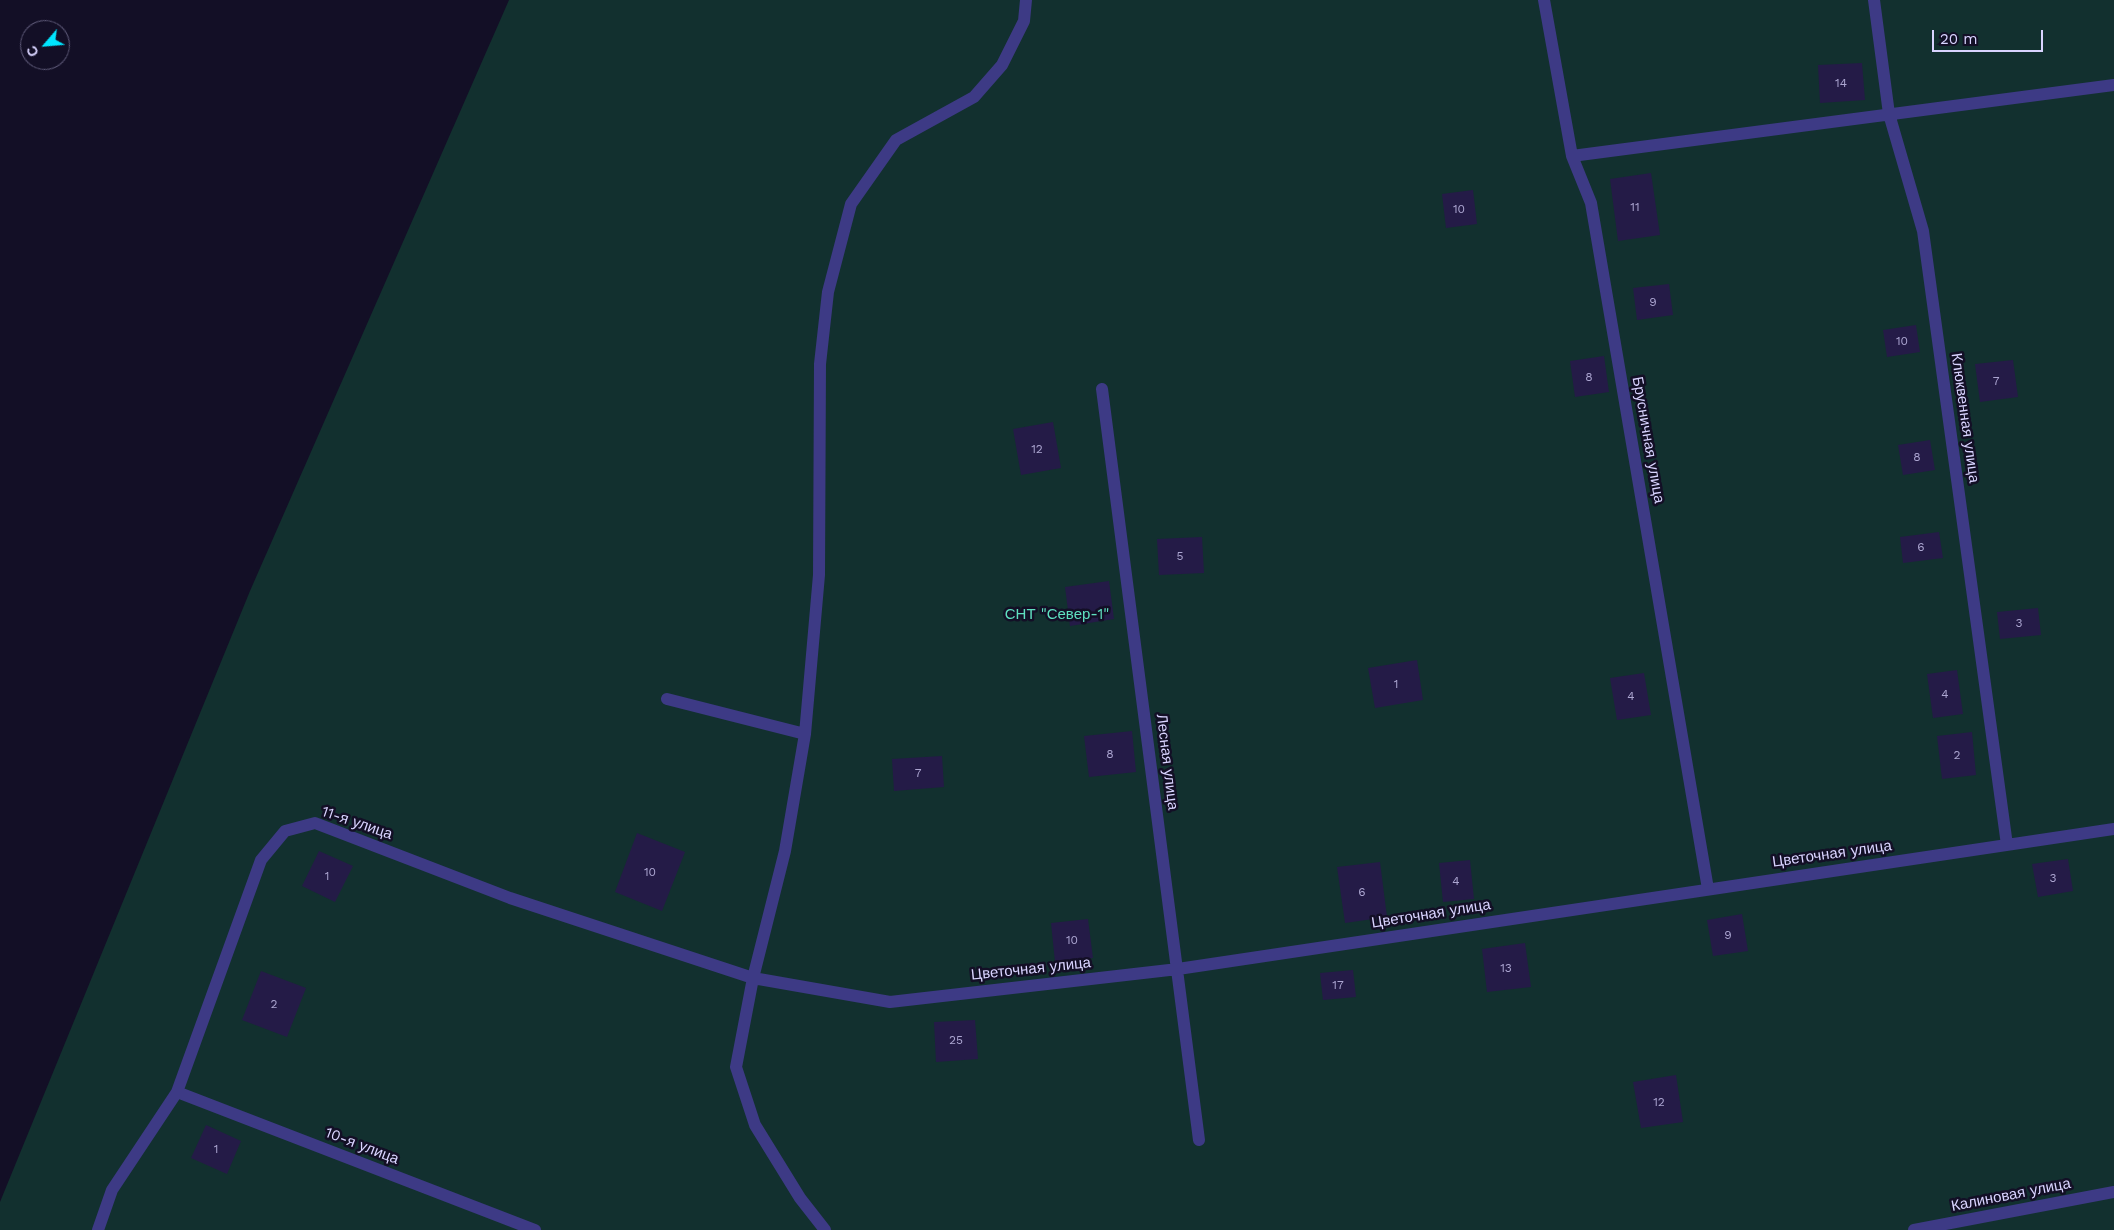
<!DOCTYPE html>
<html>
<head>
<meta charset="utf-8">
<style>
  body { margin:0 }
  #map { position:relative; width:2114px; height:1230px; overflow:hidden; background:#130f26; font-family:"Work Sans",sans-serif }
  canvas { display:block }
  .north { position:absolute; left:20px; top:20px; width:50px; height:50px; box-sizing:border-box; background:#130f26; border:1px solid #625e7d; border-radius:50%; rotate:243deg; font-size:14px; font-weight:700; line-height:20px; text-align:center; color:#d9d4ff }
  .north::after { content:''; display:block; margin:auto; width:18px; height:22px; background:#00e5ff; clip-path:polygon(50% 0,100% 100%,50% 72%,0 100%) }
  .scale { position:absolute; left:1932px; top:30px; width:111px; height:22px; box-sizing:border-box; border:2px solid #d9d4ff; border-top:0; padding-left:6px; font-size:15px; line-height:18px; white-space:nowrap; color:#d9d4ff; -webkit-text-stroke:4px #130f26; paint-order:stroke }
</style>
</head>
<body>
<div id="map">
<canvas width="2114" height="1230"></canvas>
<div class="north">С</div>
<div class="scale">20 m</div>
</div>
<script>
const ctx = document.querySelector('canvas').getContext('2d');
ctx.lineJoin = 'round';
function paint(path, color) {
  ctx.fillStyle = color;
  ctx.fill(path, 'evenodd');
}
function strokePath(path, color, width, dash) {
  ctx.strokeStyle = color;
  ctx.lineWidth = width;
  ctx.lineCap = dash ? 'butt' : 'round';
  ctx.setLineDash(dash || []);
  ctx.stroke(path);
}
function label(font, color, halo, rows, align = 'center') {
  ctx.font = font + ' "Work Sans",sans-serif';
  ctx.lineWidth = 5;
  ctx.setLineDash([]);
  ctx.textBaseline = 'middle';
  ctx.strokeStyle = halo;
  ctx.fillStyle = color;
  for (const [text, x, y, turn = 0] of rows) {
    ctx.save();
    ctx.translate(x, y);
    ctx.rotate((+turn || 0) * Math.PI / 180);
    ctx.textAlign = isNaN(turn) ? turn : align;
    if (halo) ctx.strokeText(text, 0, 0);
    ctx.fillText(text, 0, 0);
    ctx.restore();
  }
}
paint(new Path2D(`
  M509,0H2114V1230H0V1202L250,591Z`), '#12302f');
paint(new Path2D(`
  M1862,63L1865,100L1820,103L1818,65Z
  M1651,173L1660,235L1618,241L1610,179Z
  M1473,190L1477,224L1446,228L1442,194Z
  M1669,284L1673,315L1637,320L1633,288Z
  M1916,325L1920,352L1887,357L1883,330Z
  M1604,356L1609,392L1575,397L1570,361Z
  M2013,360L2018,397L1980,402L1975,364Z
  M1053,422L1061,468L1021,475L1013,429Z
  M1930,440L1935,470L1903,475L1898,445Z
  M1939,532L1943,558L1903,563L1900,537Z
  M1202,537L1204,573L1159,575L1157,539Z
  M1109,581L1114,619L1070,626L1065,587Z
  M2038,608L2041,635L2000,639L1997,612Z
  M1417,660L1423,700L1375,708L1368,668Z
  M1957,670L1963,714L1933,718L1927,674Z
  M1644,673L1651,715L1617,720L1610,678Z
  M1132,731L1136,772L1089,777L1084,736Z
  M1972,732L1976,775L1942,779L1937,736Z
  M942,756L944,787L894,791L892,759Z
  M637,833L685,852L662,911L615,892Z
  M319,851L353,866L335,902L302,886Z
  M2068,859L2073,891L2038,897L2032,864Z
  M1470,860L1474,899L1443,902L1439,863Z
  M1380,862L1387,917L1345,923L1337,867Z
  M1742,914L1748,951L1713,956L1707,920Z
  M1088,919L1093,958L1055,962L1051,923Z
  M1525,943L1531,987L1487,992L1482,949Z
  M1353,970L1356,997L1323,1000L1320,973Z
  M261,971L306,988L287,1037L242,1020Z
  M975,1020L978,1059L936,1062L934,1022Z
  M1676,1075L1683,1122L1641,1128L1633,1082Z
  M206,1125L241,1141L227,1174L191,1158Z`), '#241b47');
strokePath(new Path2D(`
  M1544,0L1572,156L1591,203L1708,889
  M1874,0L1889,114L1923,231L2007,845
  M1572,156L2114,85
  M1102,389L1199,1140
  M667,699L805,734
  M177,1092L535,1230
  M98,1230L112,1190L177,1092L261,860L285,831L315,823L510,898L753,978L890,1002L1178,969L2114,829
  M825,1230L800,1198L755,1125L736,1067L753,978L785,851L805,734L819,575L820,364L828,292L851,204L896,140L974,97L1002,65L1024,21L1026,0
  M1914,1230L2114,1192`), '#3d3a85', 12);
label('12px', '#aca6d1', null, [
  ["14",1841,83],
  ["11",1635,207],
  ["10",1459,209],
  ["9",1653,302],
  ["10",1902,341],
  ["8",1589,377],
  ["7",1996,381],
  ["12",1037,449],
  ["8",1917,457],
  ["6",1921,547],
  ["5",1180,556],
  ["3",2019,623],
  ["1",1396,684],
  ["4",1945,694],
  ["4",1631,696],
  ["8",1110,754],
  ["2",1957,755],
  ["7",918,773],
  ["10",650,872],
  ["1",327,876],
  ["3",2053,878],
  ["4",1456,881],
  ["6",1362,892],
  ["9",1728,935],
  ["10",1072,940],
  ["13",1506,968],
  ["17",1338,985],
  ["2",274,1004],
  ["25",956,1040],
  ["12",1659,1102],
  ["1",216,1149]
]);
label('15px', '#d9d4ff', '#130f26', [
  ["Клюквенная улица",1965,418,82],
  ["Брусничная улица",1648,440,80],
  ["Лесная улица",1167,762,83],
  ["11-я улица",357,823,19],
  ["Цветочная улица",1832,854,-8],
  ["Цветочная улица",1431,914,-9],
  ["Цветочная улица",1031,969,-6],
  ["10-я улица",362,1146,21],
  ["Калиновая улица",2011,1195,-11]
]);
label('15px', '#5fe0c0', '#130f26', [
  ["СНТ \"Север-1\"",1057,615]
]);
</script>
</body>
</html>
